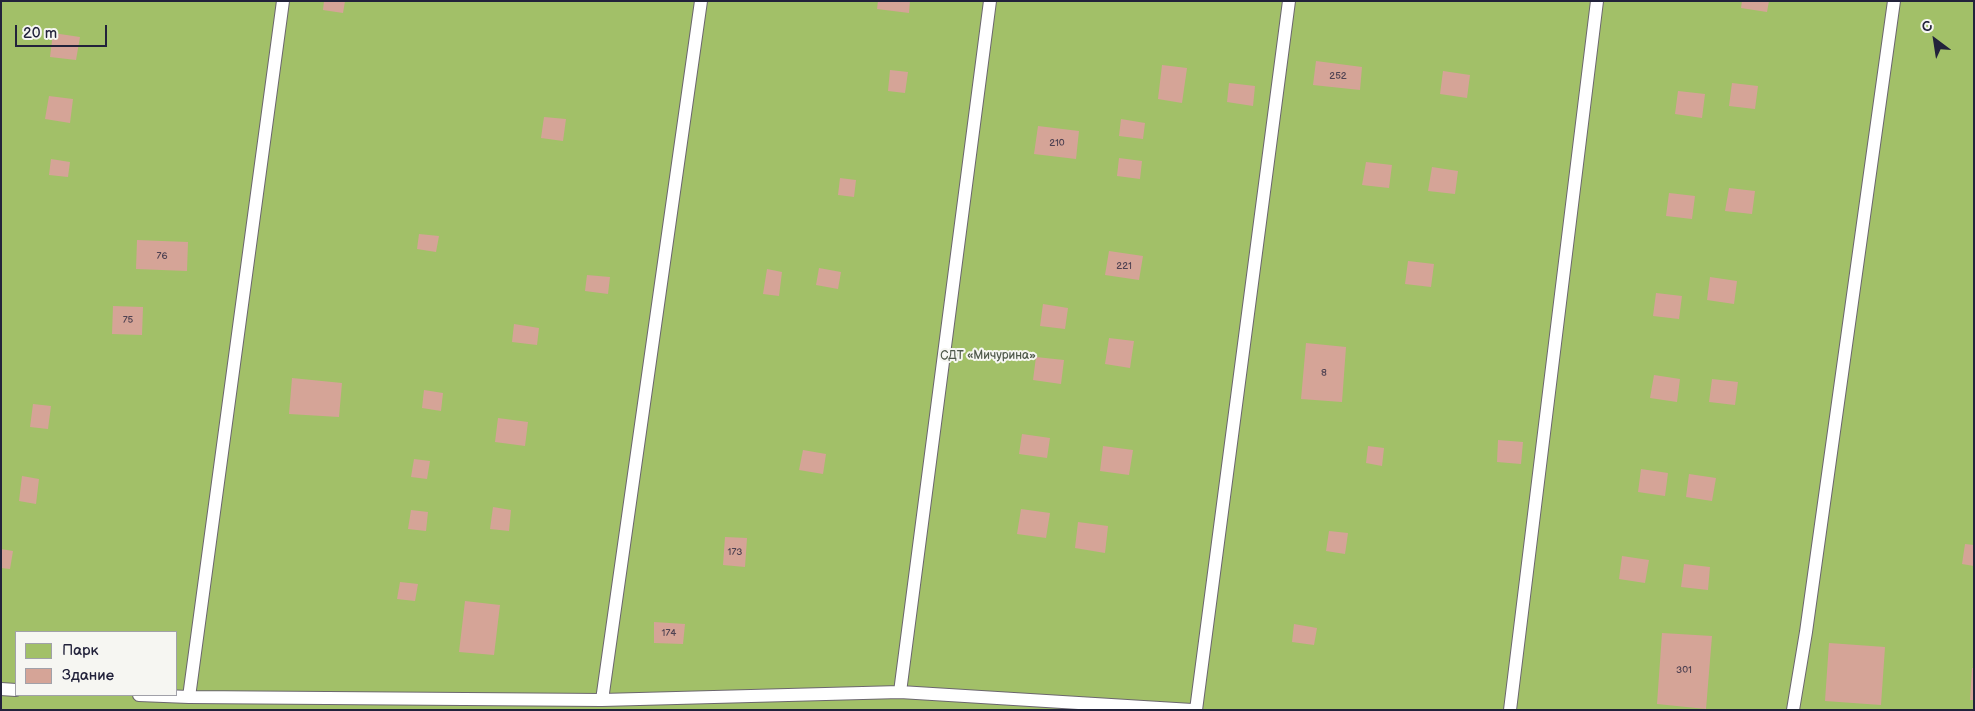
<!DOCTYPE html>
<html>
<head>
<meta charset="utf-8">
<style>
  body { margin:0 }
  #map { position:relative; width:1975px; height:711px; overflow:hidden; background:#f2e5cd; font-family:"Balsamiq Sans",sans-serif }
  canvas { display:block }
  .frame { position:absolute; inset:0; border:2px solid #22223b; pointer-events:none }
  .legend { position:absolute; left:15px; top:631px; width:162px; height:65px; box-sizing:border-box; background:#f6f6f2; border:1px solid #a1a1a9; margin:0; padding:6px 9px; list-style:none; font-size:15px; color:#22223b }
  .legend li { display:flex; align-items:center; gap:10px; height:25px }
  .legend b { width:25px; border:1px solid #a1a1a9 }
  .north { position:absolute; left:1910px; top:15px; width:50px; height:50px; -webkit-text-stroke:4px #f6f6f2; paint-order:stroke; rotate:329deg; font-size:14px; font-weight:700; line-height:20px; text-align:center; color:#22223b }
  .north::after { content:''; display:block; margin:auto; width:18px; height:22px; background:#22223b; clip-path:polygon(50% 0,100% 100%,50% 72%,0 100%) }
  .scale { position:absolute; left:15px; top:25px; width:92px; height:22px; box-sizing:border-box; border:2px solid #22223b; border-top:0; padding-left:6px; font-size:15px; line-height:18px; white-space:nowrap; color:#22223b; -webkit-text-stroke:4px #f6f6f2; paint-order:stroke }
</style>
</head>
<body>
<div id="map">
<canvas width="1975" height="711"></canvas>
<div class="frame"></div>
<ul class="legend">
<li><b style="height:14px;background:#a2c068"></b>Парк</li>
<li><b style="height:14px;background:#d5a497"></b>Здание</li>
</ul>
<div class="north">С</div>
<div class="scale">20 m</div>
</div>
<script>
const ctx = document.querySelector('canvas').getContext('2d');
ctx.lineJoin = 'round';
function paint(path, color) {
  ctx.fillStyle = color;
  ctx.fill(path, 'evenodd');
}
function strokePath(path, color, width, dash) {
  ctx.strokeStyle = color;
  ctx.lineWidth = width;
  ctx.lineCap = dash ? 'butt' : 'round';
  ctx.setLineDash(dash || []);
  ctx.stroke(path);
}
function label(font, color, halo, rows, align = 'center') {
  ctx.font = font + ' "Balsamiq Sans",sans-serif';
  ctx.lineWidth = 4;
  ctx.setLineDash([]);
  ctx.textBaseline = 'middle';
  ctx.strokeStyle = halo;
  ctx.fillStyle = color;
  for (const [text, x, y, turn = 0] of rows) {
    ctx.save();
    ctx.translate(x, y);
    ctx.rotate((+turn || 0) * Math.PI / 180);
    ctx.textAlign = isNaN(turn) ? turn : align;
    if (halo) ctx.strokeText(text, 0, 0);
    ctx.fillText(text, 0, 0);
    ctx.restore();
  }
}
paint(new Path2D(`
  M1,1H1974V710H1ZM16,632H176V695H16Z`), '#a2c068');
paint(new Path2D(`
  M324,1H345L343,13L323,10Z
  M878,1H910L909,13L877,9Z
  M1742,1H1769L1767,12L1741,8Z
  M53,33L80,37L76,60L50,57Z
  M1316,61L1362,67L1360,90L1313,85Z
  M1162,65L1187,68L1182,103L1158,99Z
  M890,70L908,72L905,93L888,91Z
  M1443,71L1470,75L1467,98L1440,94Z
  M1229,83L1255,86L1253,106L1227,102Z
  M1732,83L1758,86L1755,109L1729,106Z
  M1678,91L1705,94L1702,118L1675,114Z
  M49,96L73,99L70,123L45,119Z
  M544,117L566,119L563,141L541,138Z
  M1121,119L1145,123L1143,139L1119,136Z
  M1038,126L1079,131L1076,159L1034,154Z
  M1119,158L1142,161L1140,179L1117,176Z
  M51,159L70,162L68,177L49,175Z
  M1366,162L1392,165L1389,188L1362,185Z
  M1432,167L1458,171L1455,194L1428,191Z
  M840,178L856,180L854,197L838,195Z
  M1729,188L1755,191L1752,214L1725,211Z
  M1669,193L1695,196L1692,219L1666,216Z
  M419,234L439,236L436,252L417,249Z
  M137,240L188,242L187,271L136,269Z
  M1109,251L1143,256L1139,280L1105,275Z
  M1408,261L1434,264L1431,287L1405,284Z
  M819,268L841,272L838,289L816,285Z
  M767,269L782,272L779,296L763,294Z
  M587,275L610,277L608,294L585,291Z
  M1710,277L1737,281L1734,304L1707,300Z
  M1656,293L1682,296L1679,319L1653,316Z
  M1043,304L1068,308L1065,329L1040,326Z
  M113,306L143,307L142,335L112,334Z
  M514,324L539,328L537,345L512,342Z
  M1109,338L1134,341L1130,368L1105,364Z
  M1306,343L1346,347L1342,402L1301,399Z
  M1036,357L1064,360L1061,384L1033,380Z
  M1654,375L1680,379L1677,402L1650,398Z
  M292,378L342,383L339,417L289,414Z
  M1712,379L1738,382L1735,405L1709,402Z
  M424,390L443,393L441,411L422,408Z
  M33,404L51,406L48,429L30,427Z
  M498,418L528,422L525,446L495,442Z
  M1022,434L1050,438L1047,458L1019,454Z
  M1498,440L1523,442L1521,464L1497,462Z
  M1103,446L1133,450L1129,475L1100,471Z
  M1368,446L1384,448L1382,466L1366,463Z
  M803,450L826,454L823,474L799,470Z
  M414,459L430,461L427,479L411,477Z
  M1641,469L1668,473L1665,496L1638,492Z
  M1689,474L1716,478L1712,501L1686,497Z
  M22,476L39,479L36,504L19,501Z
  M493,507L511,510L509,531L490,529Z
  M1021,509L1050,513L1046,538L1017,534Z
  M411,510L428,512L426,531L408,529Z
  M1078,522L1108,526L1105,553L1075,548Z
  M1329,531L1348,533L1345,554L1326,551Z
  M725,537L747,538L745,567L723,565Z
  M1965,544L1974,545V566L1962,564Z
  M1,549L13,551L10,569L1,568Z
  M1622,556L1649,560L1645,583L1619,579Z
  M1684,564L1710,567L1708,590L1681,587Z
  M400,582L418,584L415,601L397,599Z
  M465,601L500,605L494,655L459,652Z
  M654,622L685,624L683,644L654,643Z
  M1294,624L1317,628L1314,645L1292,642Z
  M1662,633L1712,636L1706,709L1657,704Z
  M1829,643L1885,647L1881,705L1825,701Z
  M1972,668H1974V700H1970Z`), '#d5a497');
const lane = new Path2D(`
  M1,689L16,690
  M900,692L990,1
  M139,695L189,697L602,700L900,692L1192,710
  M189,697L283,1
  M602,700L701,1
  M1196,710L1289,1
  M1510,710L1597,1
  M1793,710L1806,632L1894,1`);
strokePath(lane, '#6b666e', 14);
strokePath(lane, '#fff', 12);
label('10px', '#4f4252', null, [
  ["252",1338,76],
  ["210",1057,143],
  ["76",162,256],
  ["221",1124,266],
  ["75",128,320],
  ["8",1324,373],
  ["173",735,552],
  ["174",669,633],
  ["301",1684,670]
]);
label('12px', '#4f594b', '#f6f6f2', [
  ["СДТ «Мичурина»",988,356]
]);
</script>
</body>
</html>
